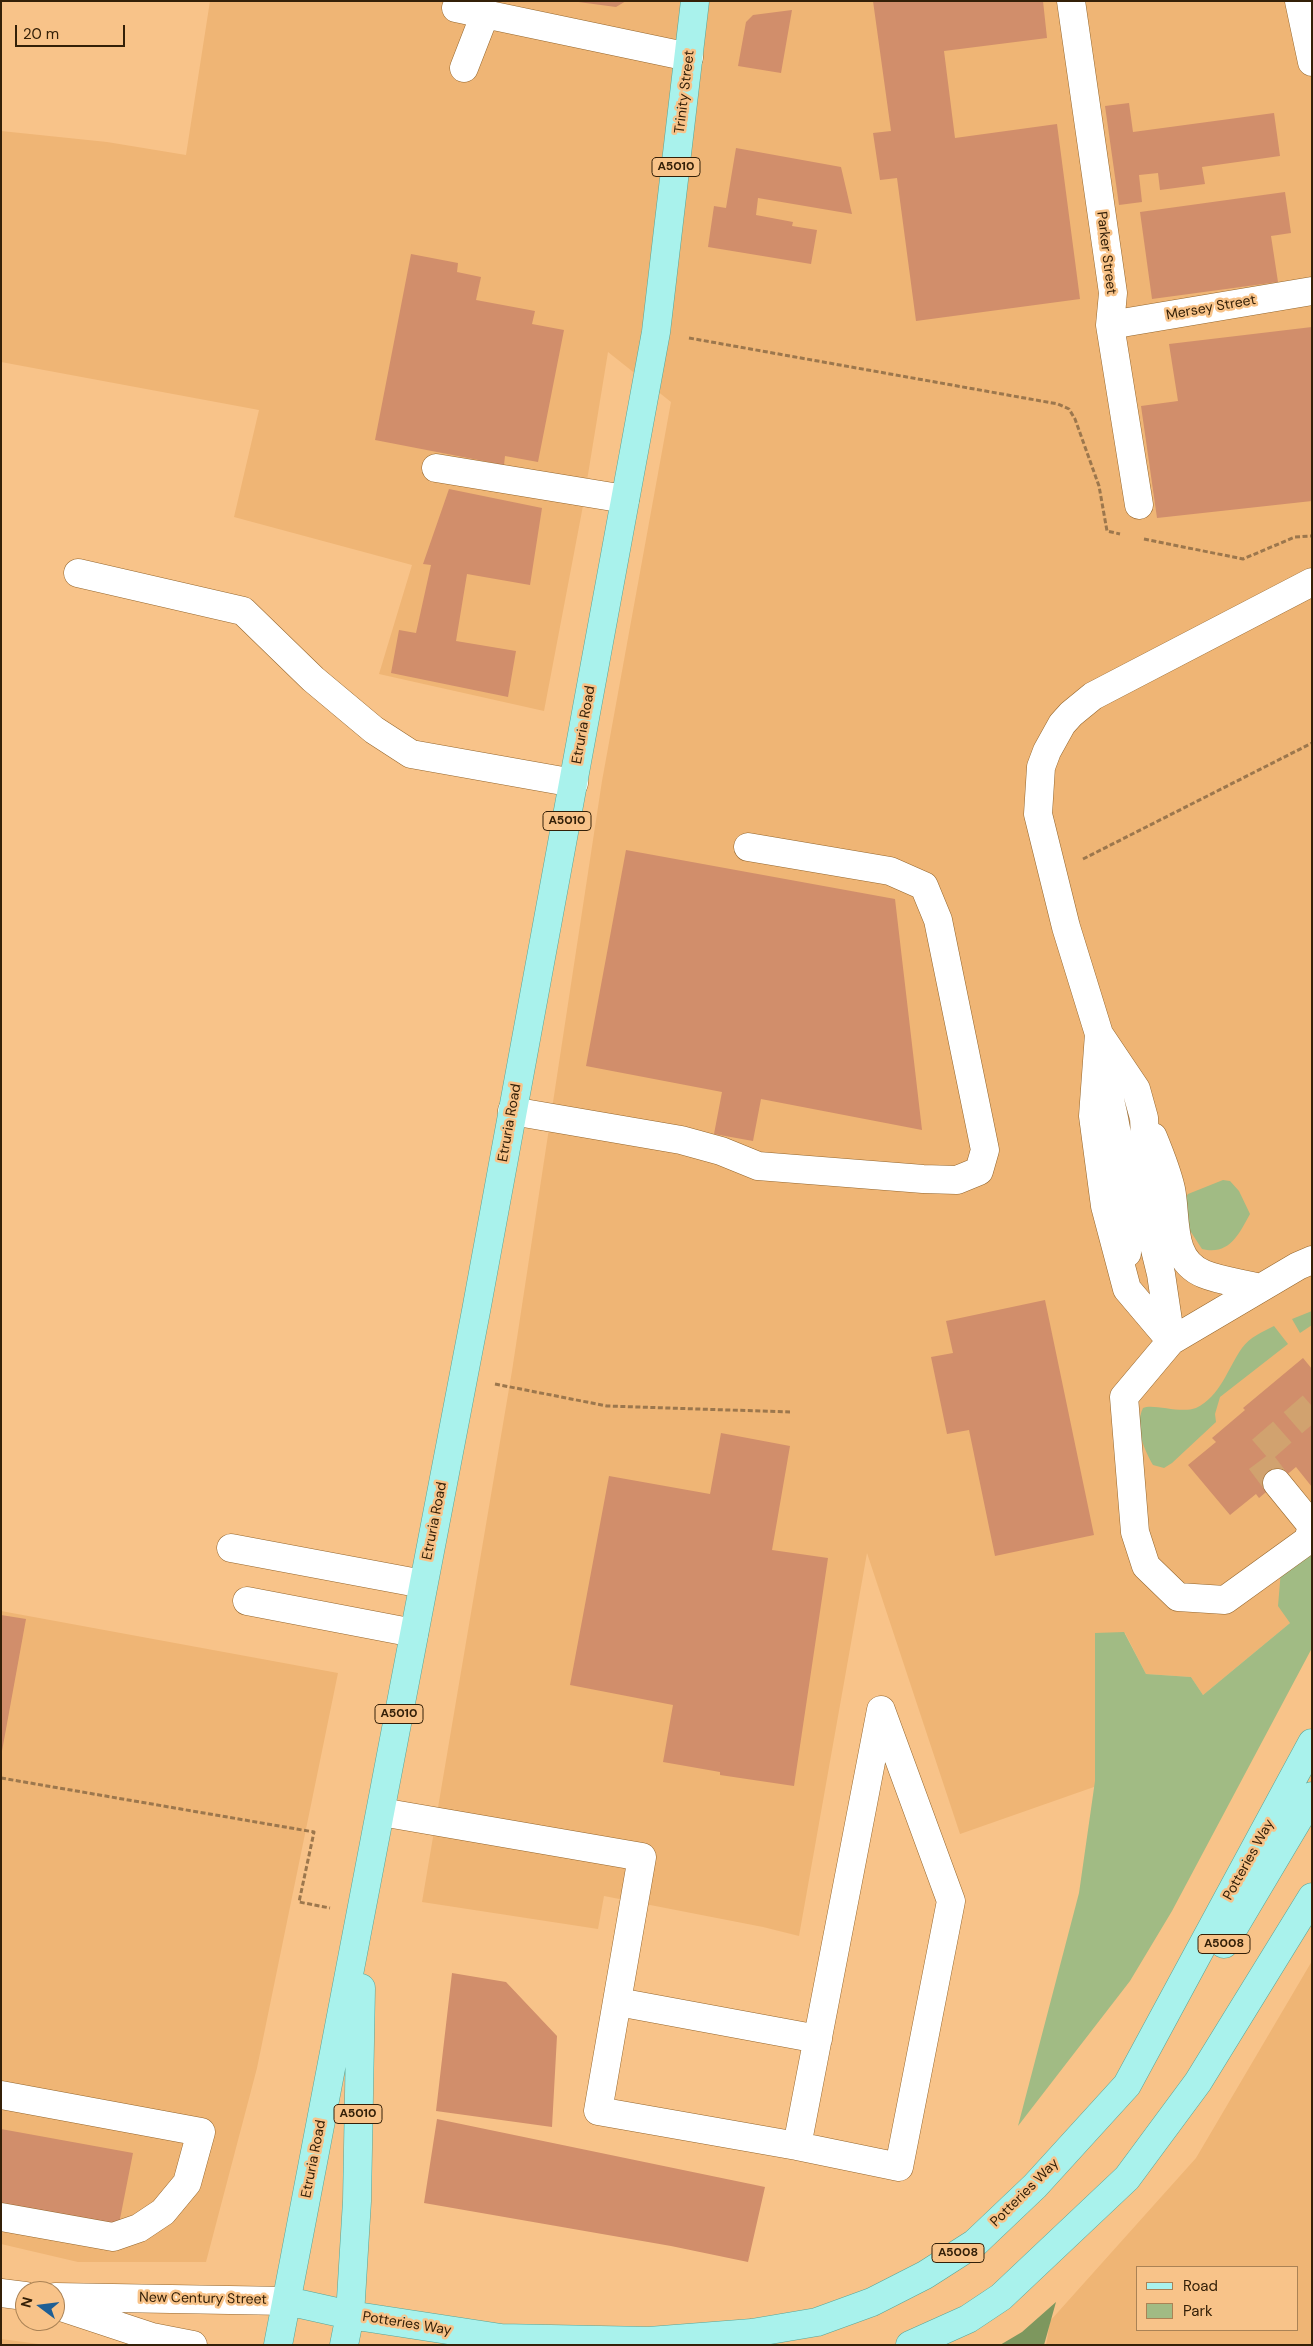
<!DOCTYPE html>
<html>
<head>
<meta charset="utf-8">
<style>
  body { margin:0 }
  #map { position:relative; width:1313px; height:2346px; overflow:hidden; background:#f8c389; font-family:"DM Sans",sans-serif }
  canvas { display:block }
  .frame { position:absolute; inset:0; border:2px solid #342008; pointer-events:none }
  .legend { position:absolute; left:1136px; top:2266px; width:162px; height:65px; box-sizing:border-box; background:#f8c389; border:1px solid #aa8255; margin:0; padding:6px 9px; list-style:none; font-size:15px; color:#342008 }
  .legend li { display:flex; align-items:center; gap:10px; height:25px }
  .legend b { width:25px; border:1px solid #aa8255 }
  .north { position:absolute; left:15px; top:2281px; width:50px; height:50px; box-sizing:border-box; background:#f8c389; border:1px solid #aa8255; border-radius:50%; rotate:285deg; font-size:14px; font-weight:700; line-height:20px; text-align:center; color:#342008 }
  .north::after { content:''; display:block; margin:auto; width:18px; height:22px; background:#1f5f95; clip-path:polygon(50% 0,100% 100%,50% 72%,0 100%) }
  .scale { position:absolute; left:15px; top:25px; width:110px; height:22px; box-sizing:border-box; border:2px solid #342008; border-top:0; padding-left:6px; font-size:15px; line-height:18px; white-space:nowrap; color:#342008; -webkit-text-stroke:4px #f8c389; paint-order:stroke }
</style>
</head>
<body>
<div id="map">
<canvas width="1313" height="2346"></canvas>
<div class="frame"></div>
<ul class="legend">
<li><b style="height:6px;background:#a9f2ec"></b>Road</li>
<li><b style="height:14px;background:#a1bb84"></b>Park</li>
</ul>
<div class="north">N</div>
<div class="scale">20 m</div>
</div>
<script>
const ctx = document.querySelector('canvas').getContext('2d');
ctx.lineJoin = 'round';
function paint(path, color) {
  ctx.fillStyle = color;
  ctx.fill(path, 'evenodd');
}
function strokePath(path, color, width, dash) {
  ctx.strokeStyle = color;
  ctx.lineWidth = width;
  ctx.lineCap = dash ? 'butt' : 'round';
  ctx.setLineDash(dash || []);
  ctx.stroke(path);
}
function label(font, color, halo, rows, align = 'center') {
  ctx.font = font + ' "DM Sans",sans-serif';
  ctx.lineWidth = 5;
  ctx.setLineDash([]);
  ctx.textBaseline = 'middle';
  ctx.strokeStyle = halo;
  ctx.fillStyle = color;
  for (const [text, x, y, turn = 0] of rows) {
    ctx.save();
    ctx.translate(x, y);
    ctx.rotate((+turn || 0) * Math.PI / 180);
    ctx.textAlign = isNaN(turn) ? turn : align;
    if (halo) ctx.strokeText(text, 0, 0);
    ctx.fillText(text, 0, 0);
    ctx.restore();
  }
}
paint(new Path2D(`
  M210,1H1312V1600L1290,1623L1203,1695L1191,1677L1146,1674L1125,1633L1111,1781L960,1834L867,1553L799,1936L763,1927L604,1896L598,1929L422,1902L512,1371L602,781L671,402L608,352L582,511L544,711L379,674L412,565L234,517L259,410L1,362V131L107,142L186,155Z
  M1,1611L338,1673L257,2068L206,2262H78L1,2244Z
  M1312,1961V2345H1046L1050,2321L1196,2158ZM1137,2267H1297V2330H1137Z
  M1,2339L46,2345H1Z`), '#efb575');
paint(new Path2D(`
  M1223,1180L1230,1181L1239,1191L1250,1214C1239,1234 1229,1256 1202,1249L1187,1226L1185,1198L1188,1194Z
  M1312,1311V1325L1300,1333L1292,1319Z
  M1274,1326L1288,1344L1220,1397L1215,1414L1216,1422L1172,1463L1164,1468L1153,1465C1144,1449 1134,1427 1143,1408C1153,1403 1180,1414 1196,1408C1220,1397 1228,1368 1242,1348C1250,1337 1262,1332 1274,1326Z
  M1312,1543V1648L1172,1911L1130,1981L1018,2126L1079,1893L1095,1781V1633L1124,1632L1146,1674L1191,1677L1203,1695L1290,1623L1278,1606L1281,1570Z`), '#a1bb84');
paint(new Path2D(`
  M1056,2302L1044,2345H1000L1022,2332Z`), '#7d975e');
paint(new Path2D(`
  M571,1H626L616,7Z
  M873,1H1043L1047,38L944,51L955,138L1057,124L1080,299L916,321L897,178L880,180L873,133L891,131Z
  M792,10L781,73L738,66L746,22L753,15Z
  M1129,103L1133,132L1274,113L1280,156L1202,167L1205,184L1160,190L1158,173L1139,175L1142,202L1119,205L1105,106Z
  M736,148L841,167L852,214L758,198L756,215L793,222L792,226L817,230L811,264L708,247L714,206L726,208Z
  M1285,192L1291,233L1271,236L1278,282L1152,299L1140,212Z
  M411,254L458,263L457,272L481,277L476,300L535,311L532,324L564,330L538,462L505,456L504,465L375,440Z
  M1312,327V501L1157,518L1141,406L1178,401L1169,344Z
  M449,489L542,508L530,585L467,574L456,641L516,651L508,697L391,673L399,630L416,633L431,565L423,564Z
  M626,850L895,899L922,1130L761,1099L753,1141L714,1134L722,1092L586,1066Z
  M1045,1300L1094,1535L995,1556L969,1430L947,1434L931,1357L953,1353L946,1321Z
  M1303,1358L1312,1369V1487L1296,1467L1259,1498L1256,1494L1230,1515L1188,1465L1216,1442L1212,1438L1245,1410L1243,1408Z
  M721,1433L790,1446L772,1550L828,1558L794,1786L720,1775V1772L663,1762L673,1705L570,1685L609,1476L710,1494Z
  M1,1615L26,1619L2,1751H1Z
  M452,1973L506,1982L557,2036L552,2127L436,2111Z
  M437,2119L765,2187L748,2262L671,2246L424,2203Z
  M1,2129L133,2153L119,2224L1,2203Z`), '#d18e6b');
strokePath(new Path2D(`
  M1277,1483L1256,1455L1312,1406`), '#d1a26f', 28, [28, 14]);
const minor = new Path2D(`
  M1071,1L1113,293L1110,325L1139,505
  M1299,1L1312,62
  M456,8L689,57
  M464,68L485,14
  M1110,325L1312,291
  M436,468L625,499
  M78,573L243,611L313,679L374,730L411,754L574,783
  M1099,1034L1093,1116L1105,1206L1127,1289L1171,1341
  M1103,1073C1120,1132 1127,1192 1127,1253
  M512,1111L681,1140L721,1151L758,1166L923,1179L957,1180L979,1171L985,1150L938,920L924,886L890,871L748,847
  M1153,1137C1160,1154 1167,1171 1171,1189C1177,1218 1169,1260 1204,1274C1221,1281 1242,1283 1260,1288
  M1171,1341L1161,1274L1150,1229L1144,1118L1136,1089L1099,1034L1066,927L1038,814L1041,767L1047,751L1062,724L1071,714L1093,696L1312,582
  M1277,1483L1312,1526L1308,1540L1225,1600L1178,1597L1146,1566L1135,1532L1124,1397L1171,1341L1298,1266L1312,1260
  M231,1548L423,1584
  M247,1601L414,1633
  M381,1812L642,1857L598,2111L797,2146L899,2167L951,1901L881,1710L797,2146
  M618,2002L818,2039
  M1,2095L201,2132L187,2183L163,2212L139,2228L113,2237L1,2217
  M1,2293L25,2296
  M55,2297L287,2301
  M55,2305L152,2337L193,2345`);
const major = new Path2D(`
  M1224,1944L1312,1796
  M287,2301L350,2315L501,2338L649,2341L752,2333L817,2322L872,2302L925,2275L975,2243L1035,2186L1127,2085L1312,1743
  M278,2345L476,1311L656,332L695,1
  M344,2345L350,2315L357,2201L361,1988
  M910,2345L968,2319L1001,2297L1127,2178L1198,2082L1312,1897`);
strokePath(minor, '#95662c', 29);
strokePath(major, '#5aa394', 29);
strokePath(new Path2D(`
  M689,338L1058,404L1069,409L1075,419L1099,486L1107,531L1120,534
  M1144,539L1243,559L1295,537L1312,536
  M1083,859L1312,743
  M495,1384L607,1406L790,1412
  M1,1778L314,1832L299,1902L330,1908`), '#9c774d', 3, [5, 2.5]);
strokePath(minor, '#fff', 28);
strokePath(major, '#a9f2ec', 28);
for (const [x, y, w] of [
  [676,167,48],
  [567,821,48],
  [399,1714,48],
  [1224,1944,52],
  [358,2114,48],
  [958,2253,52]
]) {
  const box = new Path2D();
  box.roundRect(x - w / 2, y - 9.5, w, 19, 4);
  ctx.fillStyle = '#f8c389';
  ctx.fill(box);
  strokePath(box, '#342008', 1);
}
label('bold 12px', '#342008', null, [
  ["A5010",676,167],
  ["A5010",567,821],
  ["A5010",399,1714],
  ["A5008",1224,1944],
  ["A5010",358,2114],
  ["A5008",958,2253]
]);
label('14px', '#342008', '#f8c389', [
  ["Trinity Street",685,92,-83],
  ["Parker Street",1106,253,83],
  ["Mersey Street",1211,308,-10],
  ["Etruria Road",584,725,-80],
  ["Etruria Road",510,1123,-80],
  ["Etruria Road",435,1521,-79],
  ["Potteries Way",1249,1860,-61],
  ["Etruria Road",314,2159,-79],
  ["Potteries Way",1025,2193,-45],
  ["New Century Street",203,2299,1],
  ["Potteries Way",407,2324,9]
]);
</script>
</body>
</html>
